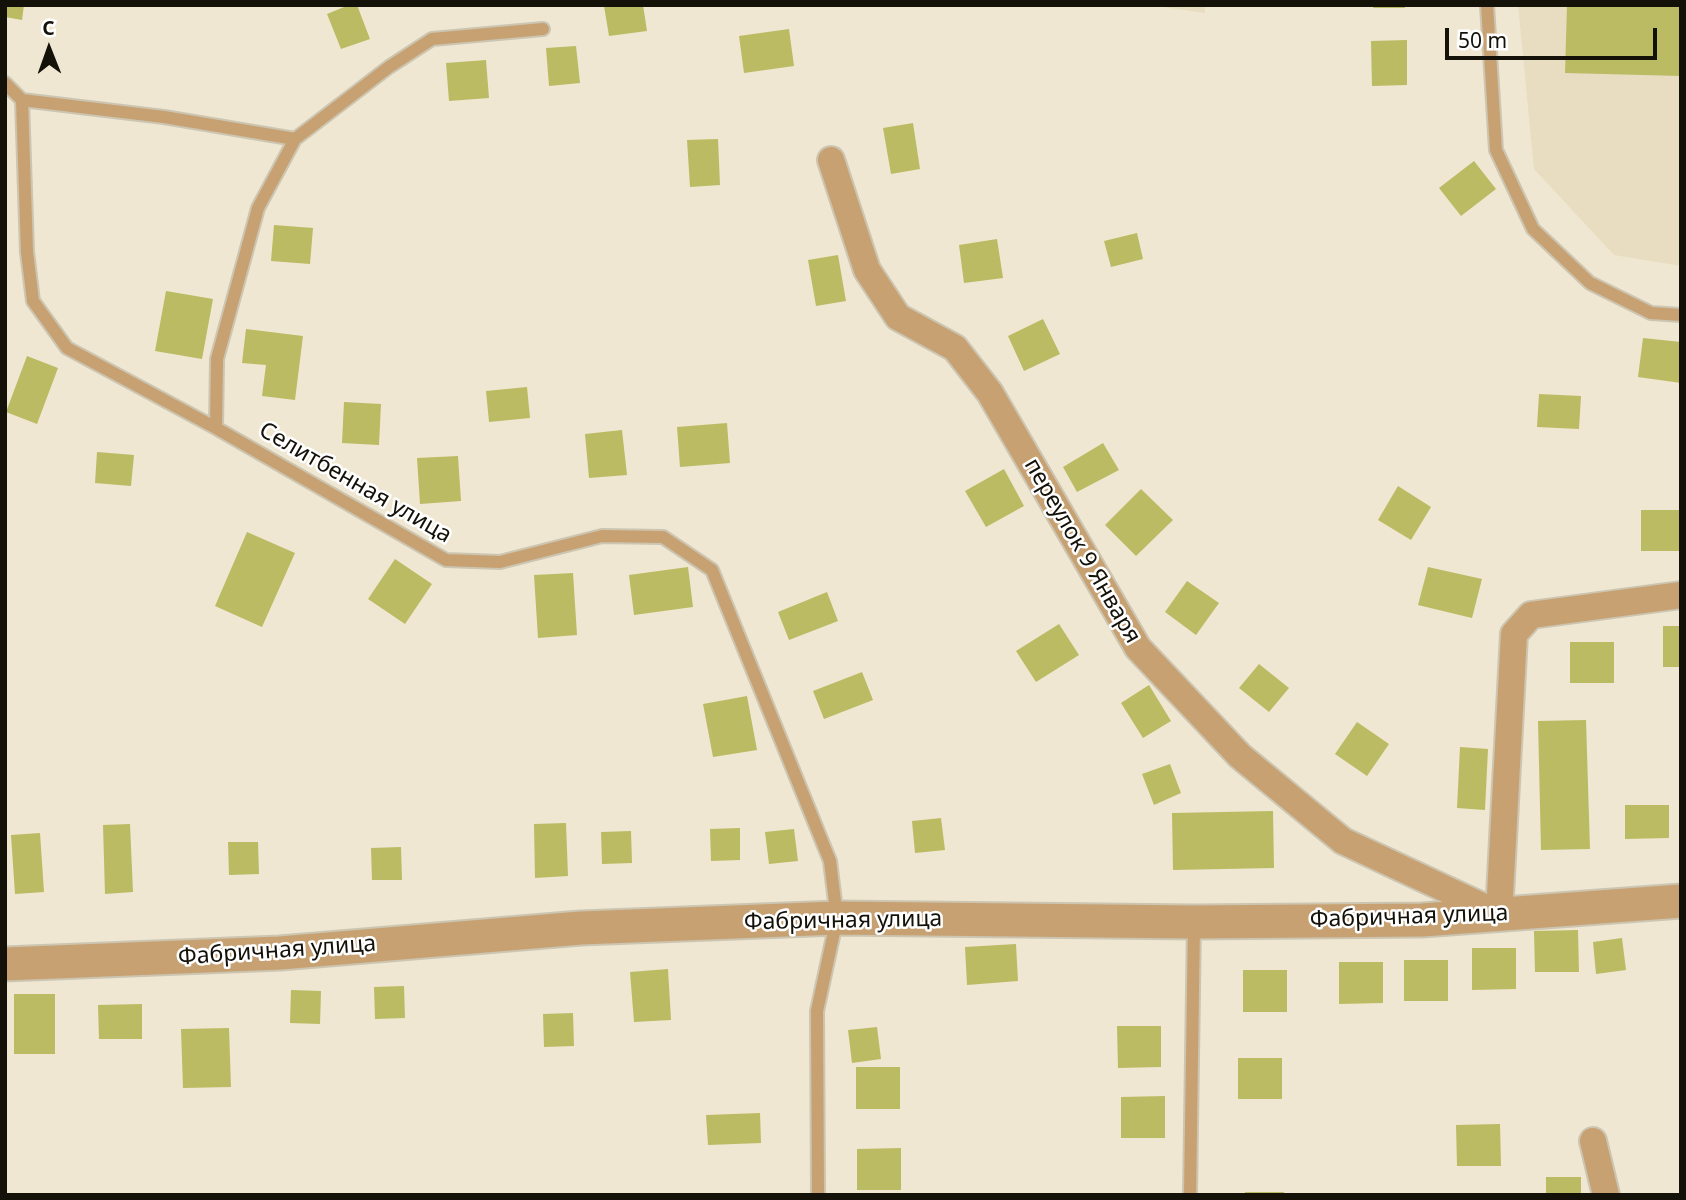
<!DOCTYPE html>
<html>
<head>
<meta charset="utf-8">
<style>
  body { margin:0 }
  #map { position:relative; width:1686px; height:1200px; overflow:hidden; background:#efe7d1; font-family:"Noto Sans",sans-serif }
  canvas { display:block }
  .frame { position:absolute; inset:0; border:7px solid #141109; pointer-events:none }
  .north { position:absolute; left:14px; top:14px; width:70px; height:70px; -webkit-text-stroke:5px #fff; paint-order:stroke; rotate:359deg; font-size:19px; font-weight:700; line-height:28px; text-align:center; color:#141109 }
  .north::after { content:''; display:block; margin:auto; width:24px; height:32px; background:#141109; clip-path:polygon(50% 0,100% 100%,50% 72%,0 100%) }
  .scale { position:absolute; left:1445px; top:28px; width:212px; height:32px; box-sizing:border-box; border:4px solid #141109; border-top:0; padding-left:9px; font-size:21px; line-height:24px; white-space:nowrap; color:#141109; -webkit-text-stroke:5px #fff; paint-order:stroke }
</style>
</head>
<body>
<div id="map">
<canvas width="1686" height="1200"></canvas>
<div class="frame"></div>
<div class="north">С</div>
<div class="scale">50 m</div>
</div>
<script>
const ctx = document.querySelector('canvas').getContext('2d');
ctx.lineJoin = 'round';
function paint(path, color) {
  ctx.fillStyle = color;
  ctx.fill(path, 'evenodd');
}
function strokePath(path, color, width, dash) {
  ctx.strokeStyle = color;
  ctx.lineWidth = width;
  ctx.lineCap = dash ? 'butt' : 'round';
  ctx.setLineDash(dash || []);
  ctx.stroke(path);
}
function label(font, color, halo, rows, align = 'center') {
  ctx.font = font + ' "Noto Sans",sans-serif';
  ctx.lineWidth = 5;
  ctx.setLineDash([]);
  ctx.textBaseline = 'middle';
  ctx.strokeStyle = halo;
  ctx.fillStyle = color;
  for (const [text, x, y, turn = 0] of rows) {
    ctx.save();
    ctx.translate(x, y);
    ctx.rotate((+turn || 0) * Math.PI / 180);
    ctx.textAlign = isNaN(turn) ? turn : align;
    if (halo) ctx.strokeText(text, 0, 0);
    ctx.fillText(text, 0, 0);
    ctx.restore();
  }
}
paint(new Path2D(`
  M1150,5H1205V13Z
  M1518,5H1681V266L1614,255L1534,169Z`), '#e8ddc0');
paint(new Path2D(`
  M5,5H24L22,20L5,17Z
  M349,5H357L370,39L341,49L327,14Z
  M643,5L647,31L609,36L604,6Z
  M1374,5H1405V8H1373Z
  M1567,5H1681V76L1565,73Z
  M789,29L794,66L744,73L739,36Z
  M1407,40V85L1372,86L1371,41Z
  M576,46L580,83L549,86L546,48Z
  M486,60L489,98L449,101L446,63Z
  M913,123L920,169L891,174L883,128Z
  M718,139L720,185L690,187L687,140Z
  M1474,161L1496,189L1461,216L1439,188Z
  M274,225L313,228L310,264L271,261Z
  M1137,233L1143,259L1111,267L1104,241Z
  M997,239L1003,278L964,283L959,245Z
  M838,255L846,301L816,306L808,260Z
  M166,291L213,299L202,359L155,351Z
  M1043,319L1060,354L1024,371L1008,336Z
  M246,329L303,336L295,400L262,396L266,365L242,363Z
  M1643,338L1681,342V383L1638,377Z
  M27,356L58,368L37,424L6,412Z
  M527,387L530,418L489,422L486,391Z
  M1539,394L1581,396L1579,429L1537,427Z
  M344,402L381,404L379,445L342,443Z
  M727,423L730,463L680,467L677,427Z
  M622,430L627,475L589,478L585,434Z
  M1103,443L1119,470L1077,492L1063,467Z
  M97,452L134,455L131,486L95,483Z
  M458,456L461,501L420,504L417,458Z
  M1004,469L1024,506L986,527L965,491Z
  M1398,486L1431,507L1411,540L1378,520Z
  M1141,489L1173,520L1136,556L1105,525Z
  M1641,510H1681V551H1641Z
  M247,532L295,553L262,627L215,606Z
  M395,559L432,584L405,624L368,599Z
  M688,567L693,607L634,615L629,575Z
  M1428,567L1482,579L1472,618L1418,605Z
  M573,573L577,635L538,638L534,575Z
  M1187,581L1219,603L1196,635L1165,612Z
  M827,592L838,621L789,640L778,612Z
  M1059,624L1079,655L1036,682L1016,651Z
  M1663,626H1681V667H1663Z
  M1570,642H1614V683H1570Z
  M1259,664L1289,688L1269,712L1239,688Z
  M862,672L873,700L824,719L813,691Z
  M1149,685L1171,721L1143,738L1121,703Z
  M747,696L757,750L713,757L703,704Z
  M1586,720L1590,849L1541,850L1538,721Z
  M1357,722L1389,744L1367,776L1335,754Z
  M1460,747L1488,749L1485,810L1457,808Z
  M1170,764L1181,793L1154,805L1142,774Z
  M1625,805H1669V838L1625,839Z
  M1273,811L1274,868L1173,870L1172,813Z
  M941,818L945,850L915,853L912,821Z
  M566,823L568,876L535,878L534,824Z
  M130,824L133,892L105,894L103,825Z
  M740,828V860L711,861L710,829Z
  M794,829L798,861L769,864L765,832Z
  M631,831L632,863L602,864L601,832Z
  M40,833L44,892L15,894L11,835Z
  M228,842H258L259,874L229,875Z
  M401,847L402,880H372L371,848Z
  M1578,930L1579,972H1535L1534,931Z
  M1622,938L1626,970L1596,974L1593,942Z
  M1016,944L1018,981L967,985L965,947Z
  M1472,948H1516V989L1472,990Z
  M1404,960H1448V1001H1404Z
  M1339,962H1383V1003L1339,1004Z
  M668,969L671,1020L634,1022L630,972Z
  M1243,970H1287V1012H1243Z
  M404,986L405,1018L375,1019L374,987Z
  M291,990L321,991L320,1024L290,1023Z
  M14,994H55V1054H14Z
  M142,1004V1039H99L98,1005Z
  M573,1013L574,1046L544,1047L543,1014Z
  M1117,1026H1161V1067L1118,1068Z
  M877,1027L881,1059L852,1063L848,1030Z
  M229,1028L231,1087L183,1088L181,1029Z
  M1238,1058H1282V1099H1238Z
  M856,1067H900V1109H856Z
  M1165,1096V1138H1121V1097Z
  M760,1113L761,1143L708,1145L706,1115Z
  M1500,1124L1501,1166H1457L1456,1125Z
  M901,1148V1190H857V1149Z
  M1546,1177H1581V1195H1546Z
  M1245,1192H1284V1195H1245Z`), '#bbbb63');
const service = new Path2D(`
  M1487,5L1496,150L1533,229L1590,283L1651,313L1681,315
  M5,83L22,100L27,252L33,301L67,348L216,428L446,560L500,562L602,536L663,537L712,570L830,861L837,918L817,1011L818,1195
  M22,100L164,117L295,139
  M216,428L217,359L258,208L295,139L389,67L432,39L543,29
  M1190,1195L1194,922`);
const minor = new Path2D(`
  M831,160L867,270L898,317L955,348L990,393L1138,648L1240,756L1343,841L1499,914L1514,634L1531,615L1681,595
  M1593,1141L1606,1195`);
const tertiary = new Path2D(`
  M5,964L280,953L581,928L837,918L1194,922L1422,920L1681,901`);
strokePath(service, '#ccc5b1', 16);
strokePath(minor, '#ccc5b1', 30);
strokePath(tertiary, '#ccc5b1', 37);
strokePath(service, '#c7a172', 12);
strokePath(minor, '#c7a172', 26);
strokePath(tertiary, '#c7a172', 33);
label('23px', '#141109', '#fff', [
  ["Селитбенная улица",355,483,30],
  ["переулок 9 Января",1082,551,60],
  ["Фабричная улица",1409,917,-2],
  ["Фабричная улица",843,921,-1],
  ["Фабричная улица",277,951,-4]
]);
</script>
</body>
</html>
